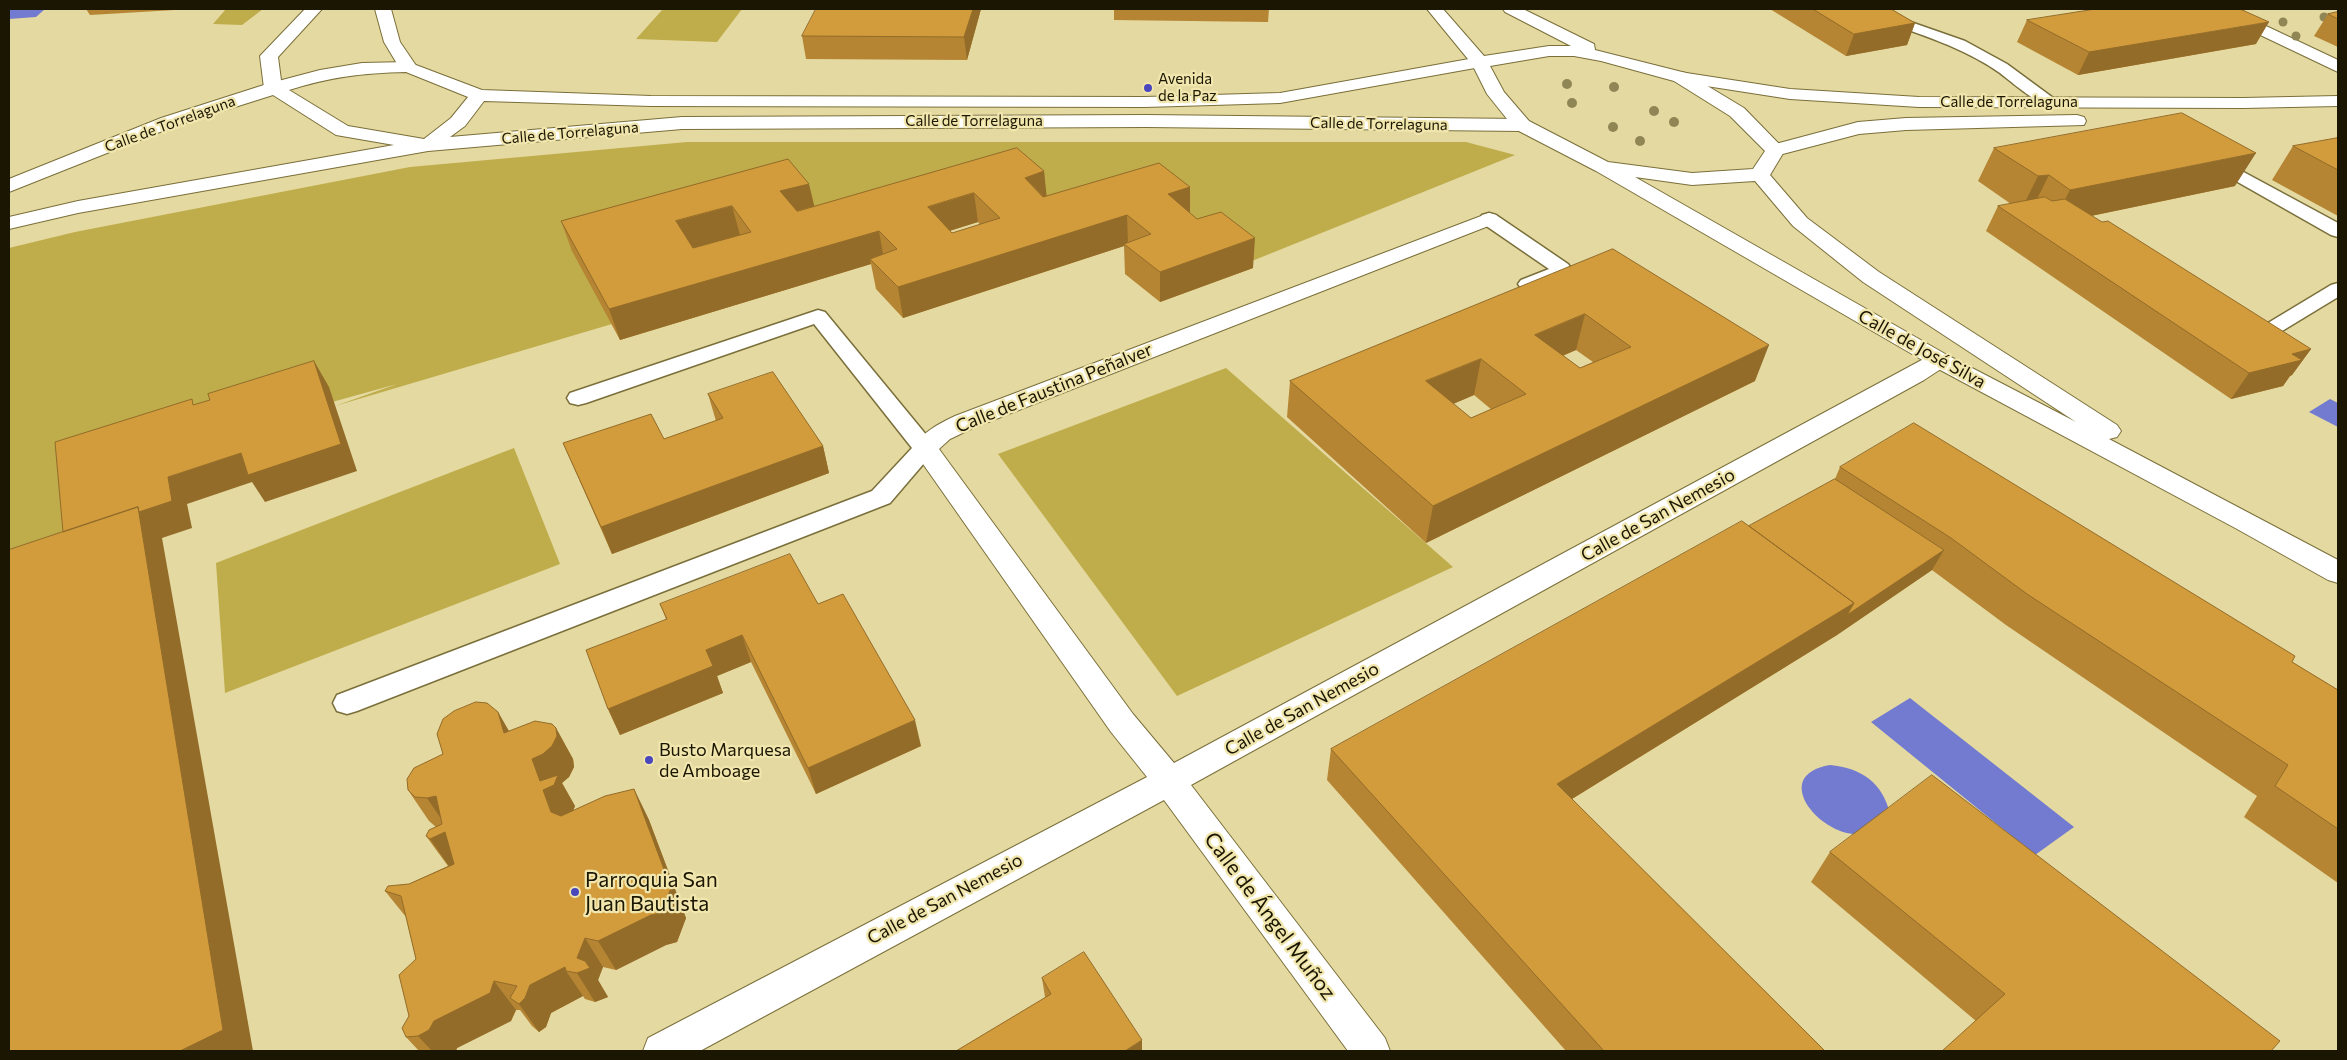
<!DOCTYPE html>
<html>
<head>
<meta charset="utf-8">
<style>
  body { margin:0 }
  #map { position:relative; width:2347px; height:1060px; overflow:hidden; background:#e4d9a0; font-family:Commissioner,sans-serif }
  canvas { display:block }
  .frame { position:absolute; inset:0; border:10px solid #1b1602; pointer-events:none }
</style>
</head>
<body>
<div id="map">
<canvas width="2347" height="1060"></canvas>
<div class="frame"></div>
</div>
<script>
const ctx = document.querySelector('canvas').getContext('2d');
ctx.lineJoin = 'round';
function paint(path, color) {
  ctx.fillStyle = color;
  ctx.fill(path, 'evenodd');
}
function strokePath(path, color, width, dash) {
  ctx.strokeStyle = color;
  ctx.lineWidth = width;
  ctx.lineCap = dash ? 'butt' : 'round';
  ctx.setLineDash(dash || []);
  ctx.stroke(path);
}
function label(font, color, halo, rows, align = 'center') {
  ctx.font = font + ' Commissioner,sans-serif';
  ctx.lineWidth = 4.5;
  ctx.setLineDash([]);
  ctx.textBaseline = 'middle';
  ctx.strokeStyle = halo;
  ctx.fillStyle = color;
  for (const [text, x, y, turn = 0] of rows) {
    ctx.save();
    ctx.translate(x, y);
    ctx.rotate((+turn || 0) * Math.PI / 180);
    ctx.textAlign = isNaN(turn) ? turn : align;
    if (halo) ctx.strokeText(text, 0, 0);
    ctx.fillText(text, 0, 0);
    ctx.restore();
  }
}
paint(new Path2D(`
  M226,9H263L242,25L213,24Z
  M663,9H742L717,42L636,39Z
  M687,142H1466L1515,155L1247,263L1027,207L612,324L335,406L397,384L77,473L88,558L9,588V248L75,232L410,167Z
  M1226,368L1453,567L1177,696L998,454Z
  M514,448L560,564L225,693L216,563Z`), '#bfac4b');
paint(new Path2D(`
  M9,9H45L36,17L9,19Z
  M2330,399L2338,403V427L2309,412Z
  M1910,698L2074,827L2035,855L1871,722Z
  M1830,765C1862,768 1883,783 1890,814C1883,820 1874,831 1866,833C1827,844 1765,776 1830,765Z`), '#737bd0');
const service = new Path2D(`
  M1882,12L1965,41L2007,64L2060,103L2058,107C2043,110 2013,83 2000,73C1963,47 1919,34 1877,19L1875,16Z
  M2212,155L2338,223V237L2331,235L2206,164L2203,160L2206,156Z
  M1489,213L1496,215L1568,264L1571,268C1566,280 1533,291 1521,288L1518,284L1521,280L1549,269L1482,223L1480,219L1482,215Z
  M2338,283V297L2282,331L2275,333L2268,331L2265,327L2268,323L2331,285Z
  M818,310L825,312L937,448L890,503L357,711L347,714L337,711L333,703L337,695L872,491L912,448L814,324L586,403L578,405L570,403L567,398L570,393Z`);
const minor = new Path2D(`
  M2210,9H2230L2338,60V72L2212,12Z
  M1489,213L1496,215L1499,219L1496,223L973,428L950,439L939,449L1133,714L1174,763L1931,355L1939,353L1947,355L1951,360L1947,365L1924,380L1191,785L1385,1038L1390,1051H1348L1164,800L700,1051H643L648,1038L1147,777L1111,732L916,454L912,448C923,432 938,424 955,416Z`);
const tertiary = new Path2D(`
  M1480,57L1486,58L1489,62L1486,66L1280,103L1145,107L651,106L484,101L465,126L450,137L682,117L1146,115L1522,119L1529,121L1531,125L1529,129L1522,131L1146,127L682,129L428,151L78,213L9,229V217L78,201L394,145L336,135L273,95L175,126L9,192V179L161,118L267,84L320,70L362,63L408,62L482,90L651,96L1145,97L1280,93ZM406,72L468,97L451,118L424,139L348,126L289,90C331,77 362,73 406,72Z
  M1680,72L1790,89L1919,97L2243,98L2338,96V106L2243,108L1919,107L1790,99L1674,81L1671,77L1674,73Z
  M2077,115L2084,117L2086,121L2084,125L1906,130L1859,134L1775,156L1768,154L1765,150L1768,146L1858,122L1906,118Z`);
const secondary = new Path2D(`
  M1427,9H1443L1484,56L1549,46H1571L1505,12L1503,9H1523L1594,44L1595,50L1686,73L1744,108L1785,150L1770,175L1807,218L1879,272L2117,425L2121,431L2117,437L2109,439L2338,560V583L2328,580L2237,529L1931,365L1596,171L1515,129L1487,94L1472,64ZM1549,56H1574L1601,61L1674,81L1730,116L1765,151L1753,169L1692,173L1608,162L1529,121L1504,92L1490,66ZM1635,177L1692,185L1755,181L1793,226L1863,282L2076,422L1947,355Z`);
const motorway = new Path2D(`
  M305,9H322L278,57L282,88L279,92H267L264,88L260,56Z
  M375,9H391L400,42L417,67L414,71H402L399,67L384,42Z`);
strokePath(service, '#7a6f3a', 3);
strokePath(minor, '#7a6f3a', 2);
strokePath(tertiary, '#7a6f3a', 2);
strokePath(secondary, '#7a6f3a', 2);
strokePath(motorway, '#7a6f3a', 2);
paint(service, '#fff');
paint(minor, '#fff');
paint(tertiary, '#fff');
paint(secondary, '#fff');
paint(motorway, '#fff');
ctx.fillStyle = '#908655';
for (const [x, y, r] of [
  [2324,17,4.5],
  [2283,22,4.5],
  [2296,36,4.5],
  [1567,84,5],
  [1614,87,5],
  [1572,103,5],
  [1654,111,5],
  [1674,122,5],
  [1613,127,5],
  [1640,141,5]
]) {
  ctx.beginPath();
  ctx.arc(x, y, r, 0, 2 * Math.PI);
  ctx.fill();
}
paint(new Path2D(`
  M86,9H176L175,10L90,15Z
  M981,9L967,60L806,59L802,36Z
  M1114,9H1269L1268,22L1114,20Z
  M1770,9H1891L1915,23L1907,45L1846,56Z
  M2338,12V47L2314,36L2328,14Z
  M2027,20L2256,44L2078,75L2017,42Z
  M2338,138V216L2272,180L2293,146Z
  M1994,148L2235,186L2091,216L2311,349L2292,375L2290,376L2283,386L2231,399L1986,231L1998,206L2011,204L1978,181Z
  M788,159L814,206L1044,171L1046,196L1190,187V213L1253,268L1160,302L1125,274L1124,246L903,318L876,289L871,264L620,340L572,251L561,221ZM978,222L980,225L952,233L950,231Z
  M1613,249L1755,381L1426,543L1287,417L1290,381ZM1576,350L1593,362L1580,368L1563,356ZM1474,395L1492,410L1471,418L1453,404Z
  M708,394L823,446L829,473L612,554L563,443L664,439L716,421Z
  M1840,467L2292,662L2338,690V883L2244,817L2257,796L2006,625L1932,570L1837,635L1572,799L1825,1051H1566L1327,780L1331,749L1749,526L1835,479Z
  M660,604H818L921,746L816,794L751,662L717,676L723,693L620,735L608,709L666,619Z
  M498,712L509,731L556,728L573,759L574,767L569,777L562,783L575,806L573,811L634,789L649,820L686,918L677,942L666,945L616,970L603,967L598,980L608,997L595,1002L585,999L583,996L551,1013L546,1027L539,1032L532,1026L520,1010H516L511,1021L457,1048L456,1051H419L406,1037L416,959L406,917L385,891L409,884L448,866L426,836L436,827L429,821L408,790L443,754Z
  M1830,852L2271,1051L1976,1021L1811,882Z
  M1042,978L1142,1051L1045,997Z`), '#b58533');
paint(new Path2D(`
  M973,9H981L967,60L964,37Z
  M2269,22L2256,44L2078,75L2089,52Z
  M1915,23L1907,45L1846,56L1854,34Z
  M2256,153L2235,186L2052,224L2070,190Z
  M1044,171L1047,200L1025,178Z
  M2049,175L2032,209L2021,210L2038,176Z
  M809,184L816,213L787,221L780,191Z
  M1190,187V216L1168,194Z
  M974,193L978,222L932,236L928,207Z
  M732,206L740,235L685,251L676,221Z
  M1127,215L1128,245L1124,244V246L903,318L898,287Z
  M879,231L884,260L870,259L871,264L620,340L609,309Z
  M1255,238L1253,268L1160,302V272Z
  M1585,314L1576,350L1526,370L1535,335Z
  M1769,345L1755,381L1426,543L1433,506Z
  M2311,349L2292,375L2290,376L2283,386L2231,399L2249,373L2292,354Z
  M1481,359L1474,395L1420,418L1426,381Z
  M314,361L329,387L357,471L265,502L252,482L187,504L192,528L162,538L253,1051H180L85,565L168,477L241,453Z
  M823,446L829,473L612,554L601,527Z
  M1944,550L1932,570L1837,635L1546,815L1557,784L1854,603Z
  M742,635L751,662L717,676L723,693L620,735L608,709L706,650Z
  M498,712L516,744L504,733Z
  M915,720L921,746L816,794L808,768Z
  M556,728L573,759L574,767L569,777L562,783L575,806L571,816L560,820L551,812L532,759Z
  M634,789L649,820L686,918L677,942L666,945L616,970L598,941Z
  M436,796L448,829L427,798Z
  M445,832L466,863L451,869L430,839Z
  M585,938L603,967L598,980L608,997L595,1002L577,973V958Z
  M565,967L566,971L583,996L551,1013L546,1027L539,1032L519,1004L530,985Z
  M494,981L516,1010L511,1021L457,1048L456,1051H432L418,1036L434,1021Z
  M1142,1040V1051H1125Z`), '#936c29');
const building = new Path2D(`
  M816,9H973L964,37L802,36Z
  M1813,9H1891L1915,23L1854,34Z
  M2096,9H2240L2269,22L2089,52L2027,20Z
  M2338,12V19L2328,14Z
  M2182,113L2256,153L2070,190L2049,175L2038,176L1994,148Z
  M2338,138V170L2293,146Z
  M1017,148L1044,171L1025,178L1043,197L1159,163L1190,187L1168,194L1197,219L1221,212L1255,238L1160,272L1124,244L1151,234L1127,215L898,287L870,259L897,249L879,231L609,309L561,221L788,159L809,184L780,191L797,211ZM974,193L1000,218L952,233L928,207ZM732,206L751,232L693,248L676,221Z
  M2045,197L2052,201L2065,199L2102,222L2108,221L2311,349L2292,354L2302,360L2249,373L1998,206Z
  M1613,249L1769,345L1433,506L1290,381ZM1585,314L1631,347L1580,368L1535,335ZM1481,359L1526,394L1471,418L1426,381Z
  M314,361L341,444L248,475L241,453L168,477L172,501L139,512L138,507L63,532L55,442L192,399L193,405L210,400L208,394Z
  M773,372L823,446L601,527L563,443L651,414L664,439L723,418L708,394Z
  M1914,423L2295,656L2292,662L2338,690V829L2275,786L2288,765L2027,594L1951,538L1840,467Z
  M1835,479L1944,550L1847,615L1854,603L1749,526Z
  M138,507L223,1030L180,1051H9V550Z
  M1742,521L1854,603L1557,784L1825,1051H1604L1331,749Z
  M790,554L818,604L843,594L915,720L808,768L742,635L706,650L713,666L608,709L586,650L667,619L660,604Z
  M476,702L487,703L498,712L504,733L535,721L552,724L556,728L557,736L552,746L543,754L532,759L540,781L558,775L554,785L543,790L551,812L561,816L605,796L634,789L671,888L661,913L651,915L598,941L585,938L577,958L585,961L590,968L577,973L566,971L565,967L530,985L525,998L519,1004L510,998L517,986L494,981L490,993L434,1021L429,1030L418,1036L406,1037L402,1028L409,1016L399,975L416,959L401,896L385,891L388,886L409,884L454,864L445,832L430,839L426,836L429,830L442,824L436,796L427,798L415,797L408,790L407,779L414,768L443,754L437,734L443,719L454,711Z
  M1932,775L2280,1041L2271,1051H1942L2005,994L1830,852Z
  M1084,952L1142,1040L1125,1051H956L1051,994L1042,978Z`);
paint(building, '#d29b3b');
strokePath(building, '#936c29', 1);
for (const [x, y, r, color] of [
  [1148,88,5,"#4a47bd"],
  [649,760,5,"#4a47bd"],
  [575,892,5,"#4a47bd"]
]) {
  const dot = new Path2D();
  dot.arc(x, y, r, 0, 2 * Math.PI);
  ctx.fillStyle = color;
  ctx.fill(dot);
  strokePath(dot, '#f1e6ad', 2);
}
label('15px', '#1b1602', '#f1e6ad', [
  ["Avenida",1158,79],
  ["de la Paz",1158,96]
], 'left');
label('15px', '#1b1602', '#f1e6ad', [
  ["Calle de Torrelaguna",2009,102],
  ["Calle de Torrelaguna",974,121],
  ["Calle de Torrelaguna",170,124,-20],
  ["Calle de Torrelaguna",1379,124,1],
  ["Calle de Torrelaguna",570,133,-5]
]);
label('18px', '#1b1602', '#f1e6ad', [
  ["Calle de José Silva",1922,349,29],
  ["Calle de Faustina Peñalver",1054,388,-22],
  ["Calle de San Nemesio",1658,515,-29],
  ["Calle de San Nemesio",1302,709,-29],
  ["Calle de San Nemesio",945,899,-28]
]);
label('18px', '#1b1602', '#f1e6ad', [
  ["Busto Marquesa",659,750],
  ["de Amboage",659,771]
], 'left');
label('21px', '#1b1602', '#f1e6ad', [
  ["Parroquia San",585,880],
  ["Juan Bautista",585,904]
], 'left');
label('21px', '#1b1602', '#f1e6ad', [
  ["Calle de Ángel Muñoz",1270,916,53]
]);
</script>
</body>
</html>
